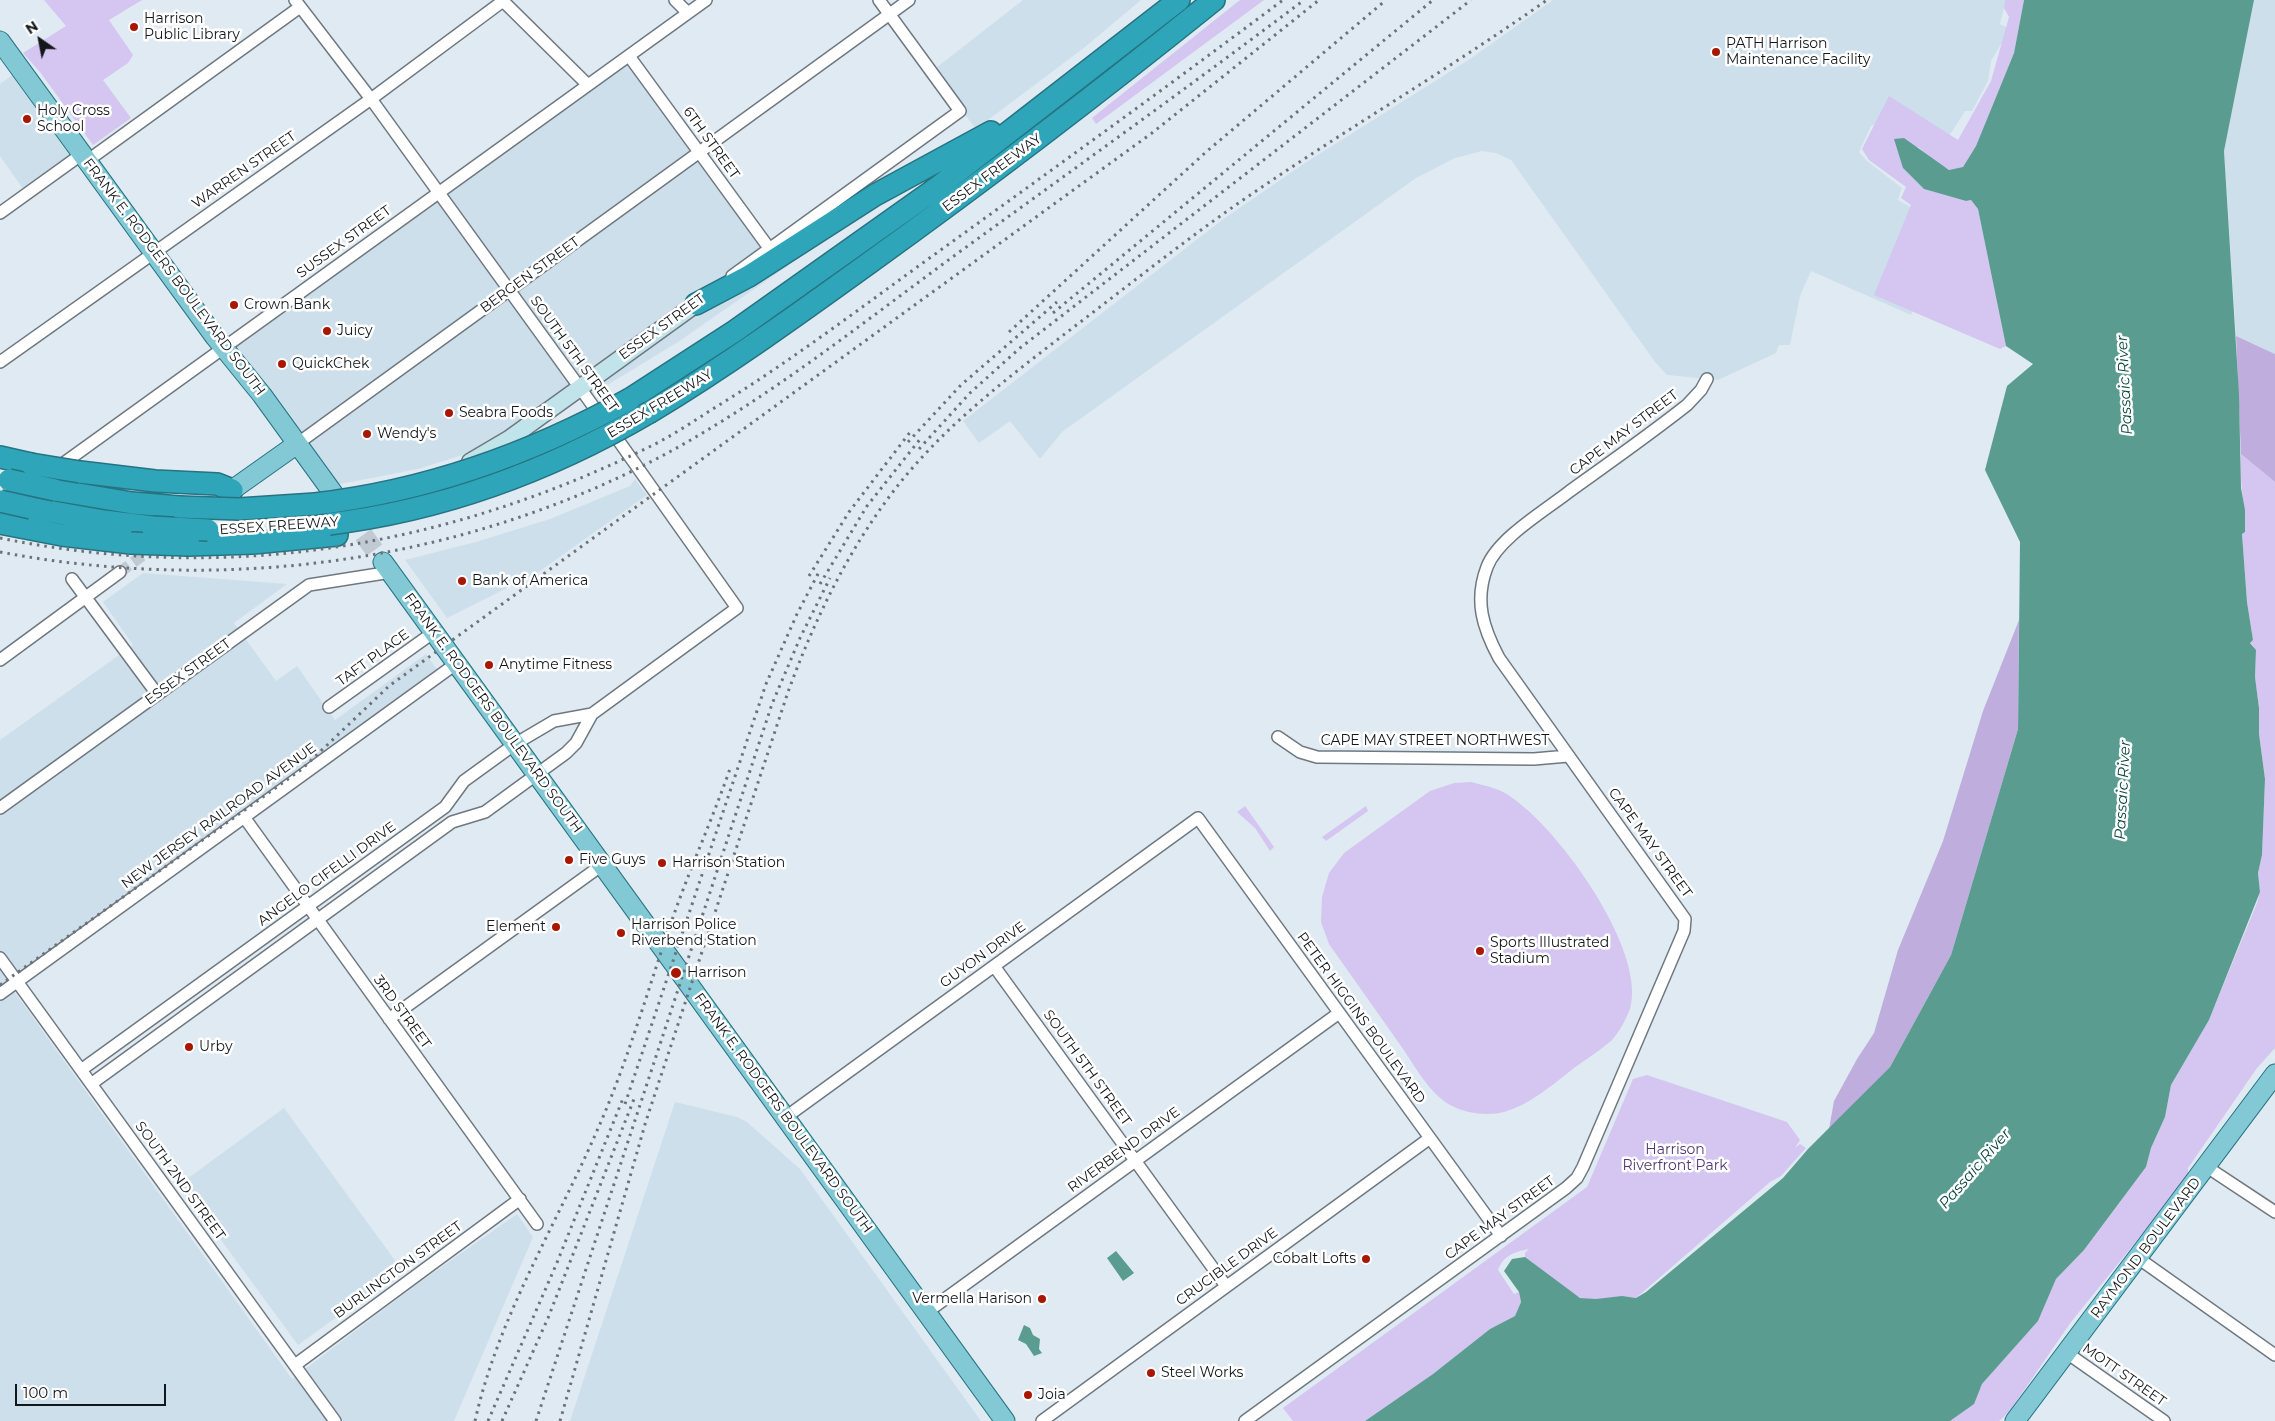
<!DOCTYPE html>
<html>
<head>
<meta charset="utf-8">
<style>
  body { margin:0 }
  #map { position:relative; width:2275px; height:1421px; overflow:hidden; background:#e0eaf2; font-family:Montserrat,sans-serif }
  canvas { display:block }
  .north { position:absolute; left:15px; top:15px; width:50px; height:50px; -webkit-text-stroke:4px #fff; paint-order:stroke; rotate:327deg; font-size:14px; font-weight:700; line-height:20px; text-align:center; color:#14171a }
  .north::after { content:''; display:block; margin:auto; width:18px; height:22px; background:#14171a; clip-path:polygon(50% 0,100% 100%,50% 72%,0 100%) }
  .scale { position:absolute; left:15px; top:1384px; width:151px; height:22px; box-sizing:border-box; border:2px solid #14171a; border-top:0; padding-left:6px; font-size:15px; line-height:18px; white-space:nowrap; color:#14171a; -webkit-text-stroke:4px #fff; paint-order:stroke }
</style>
</head>
<body>
<div id="map">
<canvas width="2275" height="1421"></canvas>
<div class="north">N</div>
<div class="scale">100 m</div>
</div>
<script>
const ctx = document.querySelector('canvas').getContext('2d');
ctx.lineJoin = 'round';
function paint(path, color) {
  ctx.fillStyle = color;
  ctx.fill(path, 'evenodd');
}
function strokePath(path, color, width, dash) {
  ctx.strokeStyle = color;
  ctx.lineWidth = width;
  ctx.lineCap = dash ? 'butt' : 'round';
  ctx.setLineDash(dash || []);
  ctx.stroke(path);
}
function label(font, color, halo, rows, align = 'center') {
  ctx.font = font + ' Montserrat,sans-serif';
  ctx.lineWidth = 5;
  ctx.setLineDash([]);
  ctx.textBaseline = 'middle';
  ctx.strokeStyle = halo;
  ctx.fillStyle = color;
  for (const [text, x, y, turn = 0] of rows) {
    ctx.save();
    ctx.translate(x, y);
    ctx.rotate((+turn || 0) * Math.PI / 180);
    ctx.textAlign = isNaN(turn) ? turn : align;
    if (halo) ctx.strokeText(text, 0, 0);
    ctx.fillText(text, 0, 0);
    ctx.restore();
  }
}
paint(new Path2D(`
  M1023,0H1141L1085,47L976,129L932,71Z
  M1553,0H2006L2000,24L2010,29L1991,61L1988,81L1972,111H1965L1948,138L1889,120L1871,126L1859,152L1867,161L1902,188L1898,200L1947,227L1911,315L1811,271L1800,296L1790,345H1779L1776,353L1718,380L1667,375L1655,362L1511,160L1496,153L1482,151L1455,158L1416,178L1062,432L1040,459L1010,421L979,443L963,421L1222,220L1305,163L1470,59Z
  M2254,0H2275V354L2236,336L2224,151Z
  M634,55L789,265L678,342L591,395L443,190Z
  M19,70L80,154L26,193L0,156V84Z
  M438,196L575,386L488,447L418,469L330,486L228,346Z
  M635,479L647,495L537,573L447,618L405,560L476,542L550,519L630,486Z
  M143,573L287,584L234,623L276,681L297,666L335,720L426,654L438,671L9,984L292,1379L413,1287L517,1214L533,1237L454,1421H0V740L133,645L103,602Z
  M675,1102L737,1117L747,1122L800,1169L981,1421H570Z
  M284,1108L402,1270L298,1345L180,1184Z`), '#cedfec');
paint(new Path2D(`
  M44,0H142L109,20L133,55L128,63L103,80L131,118L93,145L40,72L23,53L66,26Z
  M1240,0H1264L1096,124L1092,118Z
  M2005,0H2024L2014,53L1976,146L1963,167L1950,170L1937,163L1918,147L1903,168L1924,189L1966,201L1971,200L1978,209L2006,346L2000,349L1874,295L1911,205L1901,198L1906,187L1869,160L1862,149L1889,96L1958,140L1991,81L2009,17L2004,8Z
  M2241,454L2275,482V1048L2257,1068L2188,1168V1177L2071,1322L2009,1412L1999,1421H1950L1973,1404L1982,1384L2038,1321L2056,1279L2084,1250L2146,1167L2151,1148L2165,1117L2171,1085L2209,1020L2257,903L2260,892L2258,873L2262,855L2265,779L2259,734V708L2255,677L2256,650L2250,642L2253,640L2247,602L2242,534L2245,532C2245,505 2239,481 2241,454Z
  M1471,782C1482,785 1493,787 1503,792C1553,819 1648,950 1630,1009C1626,1019 1619,1033 1611,1041C1599,1051 1586,1059 1574,1068C1552,1085 1531,1104 1504,1112C1489,1116 1467,1114 1452,1106C1430,1095 1415,1066 1401,1046C1377,1012 1353,978 1329,944L1321,922L1322,897L1329,873L1344,853L1430,791L1454,783Z
  M1245,806L1274,847L1270,851L1255,828L1237,812Z
  M1366,806L1368,811L1326,841L1322,837Z
  M1647,1075L1787,1122L1800,1140L1795,1148L1800,1144L1806,1148L1781,1176L1770,1182L1636,1298C1618,1295 1600,1302 1582,1298C1572,1296 1536,1265 1525,1257V1253L1529,1249C1514,1252 1504,1255 1498,1270L1514,1294L1519,1292L1521,1302L1515,1316L1490,1329L1433,1374L1365,1421H1293L1283,1408L1587,1187L1633,1079Z`), '#d4c5f1');
paint(new Path2D(`
  M2236,336L2275,354V482L2241,454Z
  M2019,620L2018,729L1951,955L1890,1067L1829,1129L1834,1101L1857,1059L1874,1033L1898,950L1943,841L1983,711Z`), '#bfaedd');
paint(new Path2D(`
  M2024,0H2254L2224,151L2239,394L2241,488L2245,510V532L2242,534L2247,602L2253,640L2250,643L2256,650L2255,677L2259,708V734L2265,779L2262,855L2258,873L2260,892L2209,1020L2171,1085L2165,1117L2151,1148L2146,1167L2084,1250L2056,1279L2038,1321L1982,1384L1974,1404L1950,1421H1365L1433,1374L1490,1329L1515,1316L1521,1302L1519,1292L1504,1271L1512,1259L1525,1257L1580,1298L1596,1299L1622,1296L1636,1298L1646,1292L1783,1178L1808,1149L1890,1067L1951,955L2018,729L2020,542L1985,470L2007,386L2033,364L2006,346L1978,209L1971,200L1966,201L1924,189L1903,168L1894,139L1904,138L1949,170L1963,167L1976,146L2014,53Z
  M1116,1251L1134,1273L1123,1281L1107,1258Z
  M1024,1325L1030,1328L1033,1335L1040,1339L1039,1349L1042,1353L1034,1356L1026,1344L1018,1340Z`), '#5b9c91');
strokePath(new Path2D(`
  M120,572L150,550`), '#c1cad2', 11, [11, 5.5]);
strokePath(new Path2D(`
  M347,512L383,562`), '#c1cad2', 19, [19, 9]);
const street = new Path2D(`
  M295,0L371,99L601,417
  M502,0L588,85
  M675,0L688,13
  M629,56L769,248
  M87,161L300,7
  M0,213L82,154
  M732,276L960,111L879,0
  M0,362L371,99L503,1
  M297,444L909,0
  M57,468L706,0
  M72,579L157,694
  M0,660L120,572
  M329,707L434,632
  M1278,737L1300,752L1317,757L1534,759L1568,756
  M0,808L309,585L391,572
  M244,817L537,1224
  M0,958L335,1421
  M994,966L1226,1286
  M0,994L457,663
  M389,1019L602,865
  M81,1070L445,807L464,781L515,744L554,721L592,714L737,608L611,430
  M91,1084L452,822L485,812L566,753L576,743L592,714
  M786,1117L1198,818L1501,1236
  M2207,1167L2275,1212
  M2138,1258L2275,1355
  M927,1312L1339,1013
  M2067,1353L2164,1421
  M295,1365L520,1199
  M1042,1421L1430,1138
  M1245,1421L1566,1188L1577,1178L1583,1167L1684,931L1685,919L1499,658C1483,628 1474,601 1487,567C1498,538 1546,510 1570,491C1609,463 1649,435 1687,405L1701,390L1707,379`);
const secondary = new Path2D(`
  M470,462L509,439L696,304`);
const primary = new Path2D(`
  M0,41L215,337L262,395L346,511
  M232,490L297,444
  M383,562L1005,1421
  M2015,1421L2275,1074`);
const highway = new Path2D(`
  M696,304L749,276L875,195L991,132
  M630,399L735,331L938,187L1179,0
  M650,412C726,366 797,315 869,263C986,179 1101,91 1214,0
  M0,457L31,464
  M80,472L155,481L217,484L232,490
  M55,490L132,503L179,507
  M31,508L104,521L152,527
  M239,509L315,504
  M0,523L62,535L131,543
  M189,545L253,543L337,535`);
strokePath(street, '#6f787f', 14);
strokePath(secondary, '#6f787f', 19);
strokePath(primary, '#267381', 21);
strokePath(highway, '#267381', 24);
strokePath(street, '#fff', 11);
strokePath(secondary, '#c1e4ea', 16);
strokePath(primary, '#82c9d5', 19);
strokePath(highway, '#2fa5b9', 21);
strokePath(new Path2D(`
  M1053,313L1433,0
  M1009,332L1206,152L1386,0
  M908,442L961,385L1057,302
  M919,449L970,393L1020,348L1471,0
  M0,538C226,584 443,548 649,447C670,437 691,423 711,410C787,364 859,309 931,257C1049,172 1167,87 1283,0
  M0,552C228,595 468,562 673,450C774,394 865,321 958,253C1074,169 1190,86 1304,0
  M809,576L849,512L911,431
  M820,584L867,506L921,438
  M0,985L302,769L389,686L1152,133L1319,0
  M625,1104L766,684L797,614L819,572
  M475,1421C498,1318 554,1229 596,1133C627,1064 647,992 672,920C690,868 713,818 731,766
  M488,1421L556,1265L624,1096
  M502,1421L548,1318L634,1099
  M536,1421L772,704L800,638L830,578
  M560,1421L646,1121L788,692C815,618 850,546 899,484C951,419 1018,370 1083,320C1143,274 1202,227 1265,185C1358,122 1455,65 1547,0`), '#6c7277', 3, [2.5, 5]);
const highwayBridge = new Path2D(`
  M31,464L80,472
  M9,480L55,490
  M0,501L31,508
  M315,504C427,491 531,454 630,399
  M179,507L239,509
  M329,524C444,510 551,470 650,412
  M152,527L208,530
  M131,543L189,545`);
strokePath(highwayBridge, '#267381', 24, []);
strokePath(highwayBridge, '#2fa5b9', 21);
for (const [x, y, r, color] of [
  [134,27,5,"#a81702"],
  [1716,52,5,"#a81702"],
  [27,119,5,"#a81702"],
  [234,305,5,"#a81702"],
  [327,331,5,"#a81702"],
  [282,364,5,"#a81702"],
  [449,413,5,"#a81702"],
  [367,434,5,"#a81702"],
  [462,581,5,"#a81702"],
  [489,665,5,"#a81702"],
  [569,860,5,"#a81702"],
  [662,863,5,"#a81702"],
  [556,927,5,"#a81702"],
  [621,933,5,"#a81702"],
  [1480,951,5,"#a81702"],
  [676,973,6,"#a81702"],
  [189,1047,5,"#a81702"],
  [1366,1259,5,"#a81702"],
  [1042,1299,5,"#a81702"],
  [1151,1373,5,"#a81702"],
  [1028,1395,5,"#a81702"]
]) {
  const dot = new Path2D();
  dot.arc(x, y, r, 0, 2 * Math.PI);
  ctx.fillStyle = color;
  ctx.fill(dot);
  strokePath(dot, '#fff', 2);
}
label('14px', '#14171a', '#fff', [
  ["Harrison",144,19],
  ["Public Library",144,35],
  ["PATH Harrison",1726,44],
  ["Maintenance Facility",1726,60],
  ["Holy Cross",37,111],
  ["School",37,127],
  ["Crown Bank",244,305],
  ["Juicy",337,331],
  ["QuickChek",292,364],
  ["Seabra Foods",459,413],
  ["Wendy's",377,434],
  ["Bank of America",472,581],
  ["Anytime Fitness",499,665],
  ["Five Guys",579,860],
  ["Harrison Station",672,863],
  ["Harrison Police",631,925],
  ["Riverbend Station",631,941],
  ["Element",546,927,"right"],
  ["Sports Illustrated",1490,943],
  ["Stadium",1490,959],
  ["Harrison",687,973],
  ["Urby",199,1047],
  ["Cobalt Lofts",1356,1259,"right"],
  ["Vermella Harison",1032,1299,"right"],
  ["Steel Works",1161,1373],
  ["Joia",1038,1395]
], 'left');
label('14px', '#14171a', '#fff', [
  ["6TH STREET",711,143,54],
  ["WARREN STREET",244,170,-35],
  ["ESSEX FREEWAY",992,173,-37],
  ["SUSSEX STREET",344,242,-36],
  ["BERGEN STREET",530,275,-36],
  ["FRANK E. RODGERS BOULEVARD SOUTH",174,277,53],
  ["ESSEX STREET",662,327,-36],
  ["SOUTH 5TH STREET",574,354,54],
  ["ESSEX FREEWAY",660,404,-31],
  ["CAPE MAY STREET",1624,433,-37],
  ["ESSEX FREEWAY",279,526,-4],
  ["TAFT PLACE",373,658,-36],
  ["ESSEX STREET",188,672,-36],
  ["FRANK E. RODGERS BOULEVARD SOUTH",493,713,54],
  ["CAPE MAY STREET NORTHWEST",1435,741],
  ["NEW JERSEY RAILROAD AVENUE",219,816,-36],
  ["CAPE MAY STREET",1650,843,54],
  ["ANGELO CIFELLI DRIVE",327,874,-36],
  ["GUYON DRIVE",983,955,-36],
  ["3RD STREET",402,1012,54],
  ["PETER HIGGINS BOULEVARD",1361,1018,54],
  ["SOUTH 5TH STREET",1087,1068,54],
  ["FRANK E. RODGERS BOULEVARD SOUTH",783,1113,54],
  ["RIVERBEND DRIVE",1124,1150,-36],
  ["SOUTH 2ND STREET",180,1181,54],
  ["CAPE MAY STREET",1500,1218,-36],
  ["RAYMOND BOULEVARD",2146,1248,-53],
  ["CRUCIBLE DRIVE",1227,1267,-36],
  ["BURLINGTON STREET",398,1270,-36],
  ["MOTT STREET",2124,1375,35]
]);
label('14px', '#503772', '#fff', [
  ["Harrison",1675,1150],
  ["Riverfront Park",1675,1166]
]);
label('italic 15px', '#08453d', '#fff', [
  ["Passaic River",2125,385,-93],
  ["Passaic River",2123,790,-87],
  ["Passaic River",1975,1169,-49]
]);
</script>
</body>
</html>
